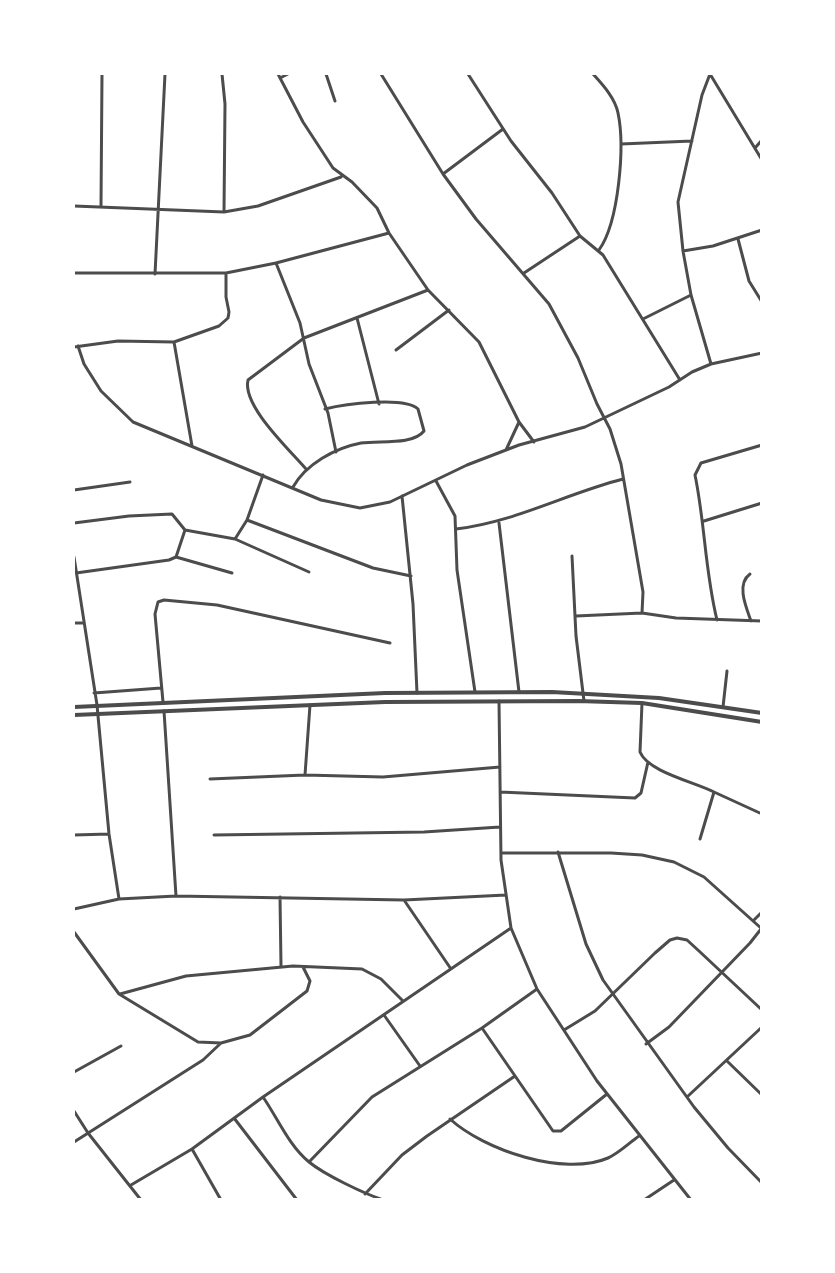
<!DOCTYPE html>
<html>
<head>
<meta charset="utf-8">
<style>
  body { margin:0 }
  #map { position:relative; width:835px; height:1273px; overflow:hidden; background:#fff; font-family:Lato,sans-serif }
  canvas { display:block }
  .frame { position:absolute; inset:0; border:75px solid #fff; pointer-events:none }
</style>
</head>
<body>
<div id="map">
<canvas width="835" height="1273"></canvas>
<div class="frame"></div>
</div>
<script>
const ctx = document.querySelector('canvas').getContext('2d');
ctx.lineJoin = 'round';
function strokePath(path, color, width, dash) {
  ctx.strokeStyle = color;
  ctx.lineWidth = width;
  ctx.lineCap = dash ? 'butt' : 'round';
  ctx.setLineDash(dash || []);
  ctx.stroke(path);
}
strokePath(new Path2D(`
  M222,74L225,104L224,212
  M278,74L303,122L333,168L352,182L377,208L389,233L428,290L479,342L519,422L534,442
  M326,74L335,101
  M381,74L443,174L476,219L549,304L578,358L597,404L610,429L621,464L643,592L642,613
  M468,74L511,141L552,193L580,236
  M593,74C603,85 615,98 618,113C625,146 619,222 599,250
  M710,74L702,95L678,202L683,251L713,246L762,230
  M710,74L762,160
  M280,78L288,74
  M621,144L692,141
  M755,148L762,140
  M443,174L503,129
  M101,205L102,74
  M74,206L224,212L258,206L341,177
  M738,239L749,281L762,302
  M683,251L691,295L711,364
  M276,263L300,323L309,364L328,413L336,452
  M74,273H226L276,263L389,233
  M524,273L580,236L603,255L680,380
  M155,274L165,74
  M357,318L379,404
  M643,319L691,295
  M174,342L192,446
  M78,346L84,364L101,391L133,422L321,500L360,508L390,502L467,465L519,445L585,427L669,387L692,372L711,364L762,353
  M74,347L118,341L174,342L219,326L228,318L229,312L226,297V273
  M396,350L449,310
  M506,450L519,422
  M306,469C290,450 242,406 248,380L304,338L428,290
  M436,481L455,516L457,570L475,692
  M293,487C306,464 335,448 361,443C379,440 412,446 424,431L418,409C405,396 344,404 325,409
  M74,490L130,482
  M402,496L413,604L417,693
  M247,520L373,568L411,576
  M704,521L762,503
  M74,523L129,516L172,514L185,530L176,557L169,560L76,573
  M499,523L519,692
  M456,529C515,522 565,494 623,479
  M185,530L235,539L309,572
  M235,539L247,520L263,475
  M572,556L576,636L584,701
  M74,557L97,705L109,834L119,899
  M176,557L232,573
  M750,574C736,584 746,607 751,621
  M576,616L642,613L676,618L762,621
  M717,620C705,572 705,523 695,475L701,463L762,445
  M74,623H82
  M94,693L161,688
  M499,701L501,860L511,928L537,989L597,1081L691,1200
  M163,702L155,614L158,602L164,600L217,605L390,643
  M642,703L640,752C648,772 695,782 714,792L700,839
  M723,707L727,671
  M164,711L176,896
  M305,775L310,705
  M210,779L305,775L383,777L500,767
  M500,792L635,798L641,793L648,762
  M714,792L762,814
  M74,835L109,834
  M214,835L424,832L500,827
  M558,852L586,944L603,980L694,1107L728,1148L762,1183
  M501,853H611L642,855L674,862L704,877L762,929
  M280,897L281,966
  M404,900L506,895
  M74,909L119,899L176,896L404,900L451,969
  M753,921L762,912
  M74,932L119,994L198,1042L221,1043L250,1035L307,991L310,981L303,967
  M120,994L186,976L293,966L362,969L381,979L403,1001
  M384,1015L420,1066
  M482,1028L553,1131H561L607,1094
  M564,1030L595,1011L655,953L670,940L677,938L687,940L699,951L762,1010
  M646,1044L669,1027L750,943L761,929
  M727,1061L762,1095
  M74,1072L121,1046
  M263,1097C277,1117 289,1146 309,1162C325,1175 363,1193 383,1200
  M687,1097L762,1027
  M74,1111L88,1133L141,1200
  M234,1118L297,1200
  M450,1119C484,1150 564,1177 608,1158C619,1153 629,1143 639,1136
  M74,1142L203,1060L221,1043
  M192,1149L221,1200
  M309,1162L372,1097L482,1028L537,989
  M131,1185L192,1149L263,1097L511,928
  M365,1194L402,1155L427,1136L515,1076
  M644,1200L674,1180`), '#4c4c4c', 3);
strokePath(new Path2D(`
  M74,707L385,693L552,692L659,698L762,713
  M74,715L385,702L578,701L642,703L762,722`), '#4c4c4c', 4);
</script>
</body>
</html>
